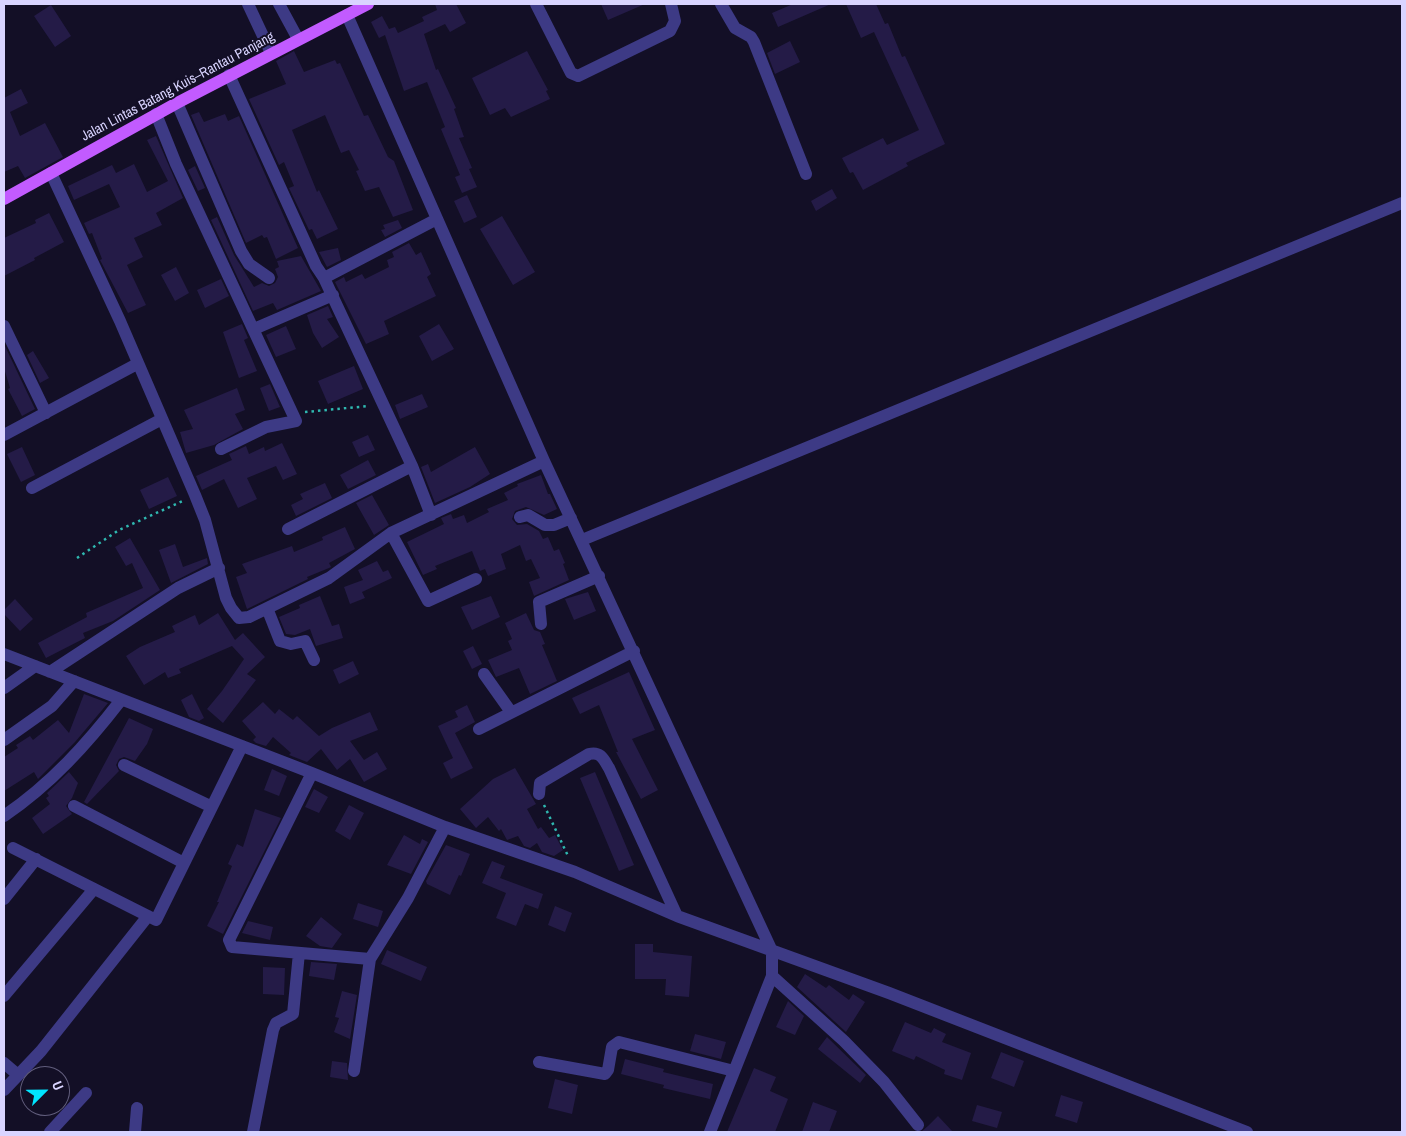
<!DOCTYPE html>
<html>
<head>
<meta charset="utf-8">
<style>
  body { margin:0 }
  #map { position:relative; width:1406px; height:1136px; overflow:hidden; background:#130f26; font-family:"Archivo Narrow",sans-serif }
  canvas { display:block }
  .frame { position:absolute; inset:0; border:5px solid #d9d4ff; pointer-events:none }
  .north { position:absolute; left:20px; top:1066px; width:50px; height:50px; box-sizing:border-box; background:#130f26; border:1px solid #625e7d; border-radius:50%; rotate:67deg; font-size:14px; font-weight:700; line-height:20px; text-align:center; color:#d9d4ff }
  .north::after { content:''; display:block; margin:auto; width:18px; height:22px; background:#00e5ff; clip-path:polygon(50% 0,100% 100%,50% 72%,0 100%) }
</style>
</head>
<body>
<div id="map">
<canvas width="1406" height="1136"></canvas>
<div class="frame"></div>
<div class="north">U</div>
</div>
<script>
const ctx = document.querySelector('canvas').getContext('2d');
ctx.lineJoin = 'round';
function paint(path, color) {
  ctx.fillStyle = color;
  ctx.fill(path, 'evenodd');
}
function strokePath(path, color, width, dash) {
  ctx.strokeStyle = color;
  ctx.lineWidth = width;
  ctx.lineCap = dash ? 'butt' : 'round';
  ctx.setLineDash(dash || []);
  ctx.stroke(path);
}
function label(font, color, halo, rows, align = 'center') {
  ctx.font = font + ' "Archivo Narrow",sans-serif';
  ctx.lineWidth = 4;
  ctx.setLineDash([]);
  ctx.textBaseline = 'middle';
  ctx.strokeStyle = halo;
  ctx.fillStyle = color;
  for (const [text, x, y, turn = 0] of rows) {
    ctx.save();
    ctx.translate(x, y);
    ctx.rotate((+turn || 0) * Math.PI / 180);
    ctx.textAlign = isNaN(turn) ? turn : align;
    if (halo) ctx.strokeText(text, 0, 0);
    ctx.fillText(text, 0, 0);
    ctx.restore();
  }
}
paint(new Path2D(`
  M435,4H456L466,23L450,32L445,24L424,34L436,70L438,69L456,108L454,109L464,137L459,138L472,168L469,169L477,187L462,193L455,177L460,175L441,129L445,127L427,82L404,91L385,35L379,38L371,22L382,16L389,29L395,27L398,33L424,21L422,17L437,10Z
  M601,4H645L608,20Z
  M793,4H831L778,27L772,13Z
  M846,4H876L885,24L888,23L902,57L905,56L945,144L906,163L908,166L863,190L853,172L850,173L842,158L883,138L887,145L919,130L874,32L861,38Z
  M51,5L71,36L55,47L34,16Z
  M790,41L800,62L775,74L767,53Z
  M294,51L304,72L335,60L337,64L340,63L364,116L368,115L388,157L394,161L413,210L393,217L379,187L365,191L356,171L359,170L349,150L341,153L325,115L292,130L317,192L319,190L338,229L317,239L312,229L309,230L289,188L294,186L284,162L279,165L249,99L286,84L276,61Z
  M527,51L548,90L546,91L550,99L511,117L505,108L490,115L472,78Z
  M21,89L28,103L10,112L20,136L45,123L63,157L25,178L18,166L4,172V98Z
  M199,112L204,122L225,114L228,121L239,116L298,248L276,259L267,237L264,238L262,235L246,243L191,115Z
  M156,136L183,198L156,213L162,225L134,238L143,257L127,265L146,305L128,313L100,260L102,259L92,233L89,234L84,223L120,207L109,184L74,200L68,186L112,165L116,173L134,164L147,192L168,181L147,140Z
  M195,166L205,188L198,191L188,170Z
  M832,189L837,198L816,211L811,201Z
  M467,195L477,217L464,223L454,201Z
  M49,213L64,242L34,258L35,260L4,276V238L36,223L35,220Z
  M502,216L535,272L513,285L480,229Z
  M217,217L234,255L254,287L262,283L269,286L275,283L278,277L275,269L279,267L277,261L301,256L321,291L277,310L273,303L253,311L211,220Z
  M398,220L402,228L385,237L381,230L385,229L383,225Z
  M409,243L416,255L421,252L431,274L427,277L436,296L384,321L389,334L366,344L335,282L344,277L346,282L362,274L365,279L389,267L387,260L394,257L392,252Z
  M338,248L341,260L327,267L319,252Z
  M176,267L189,293L175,301L161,275Z
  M221,279L229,296L205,308L197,290Z
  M328,306L333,317L327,319L339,337L322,348L313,333L307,315Z
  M242,324L248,338L244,340L257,371L239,378L223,332Z
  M439,324L454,349L432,361L419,336Z
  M286,326L296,349L276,357L266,335Z
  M4,344L35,409L22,416L8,389L10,388L4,368Z
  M33,351L49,378L40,383L27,355Z
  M354,366L363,389L328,404L318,381Z
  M270,384L280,407L269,411L260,388Z
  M237,388L245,410L235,414L243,429L214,445L186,453L180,432L193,429L184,410Z
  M422,394L428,407L400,419L395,405Z
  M368,435L375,450L359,457L352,442Z
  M282,443L297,474L283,480L276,466L247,478L257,499L238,508L224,479L202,490L196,476L232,460L229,454L246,446L249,454L264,447L265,451Z
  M22,447L35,475L21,482L7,454Z
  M475,447L490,474L470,487L435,503L421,467L428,464L431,472Z
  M368,460L376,475L348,489L340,475Z
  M541,475L548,494H550L557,509L544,515L526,507L515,511L512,519L517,525L527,524L539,531L543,539L548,537L554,551L559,549L565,563L563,564L569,580L534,596L529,582L540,578L531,559L526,561L520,545L501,554L506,569L488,576L485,569L480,571L472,551L435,566L437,569L423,575L407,542L444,524L441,518L451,514L453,519L464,515L467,523L489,512L487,509L508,500L504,493L518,486L517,484Z
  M168,477L177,496L149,509L140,490Z
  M325,483L332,498L296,516L291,505L303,499L300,494Z
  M372,495L389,525L374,535L356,503Z
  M345,527L355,549L329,563L331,567L329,568L307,577L308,579L247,609L236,577L247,573L242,564L292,546L294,552L323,540L322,537Z
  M130,538L160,590L113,621L83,633L85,638L46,658L38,643L87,617L86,613L143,588L132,563L126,566L115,547Z
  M175,544L183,567L207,558L208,564L171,583L159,550Z
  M377,561L383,572L388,570L392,578L362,592L365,598L350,604L344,587L363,580L358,570Z
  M588,592L596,611L574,620L565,599Z
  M320,596L332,626L339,624L343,638L316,646L310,629L295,635L286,634L279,617L300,608L299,605Z
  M491,596L500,617L472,630L461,607Z
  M15,599L33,619L20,631L4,614V610Z
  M218,613L235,640L243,633L265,657L247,674L256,680L223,723L207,709L222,691L244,659L232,646L179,669L181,673L168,678L165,672L144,685L126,656L140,647L175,632L172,626L195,615L199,625Z
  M526,613L534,630L540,632L545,644L542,645L557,681L530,694L519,668L496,677L488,660L512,650L508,641L512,639L505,623Z
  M473,646L482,664L472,669L463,651Z
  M353,661L359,674L339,684L333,670Z
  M629,672L655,730L632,739L658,790L641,799L616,752H618L599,705L580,714L572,698Z
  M84,694L108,703L75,742L38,779L34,772L4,791V757L18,748L16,745L30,736L33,740L58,720L69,733Z
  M192,694L204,718L199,721L189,717L181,700Z
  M263,702L275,714L279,709L293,720L297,716L319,736L332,728L370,712L378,730L350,741L364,760L377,752L387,769L364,782L350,759L337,770L321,749L307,762L289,755L291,753L273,737L266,746L256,743L253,740L256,737L242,721Z
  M467,705L475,722L455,733L473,768L451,779L443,763L453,758L438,726L458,717L455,711Z
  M129,718L153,729L147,744L135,761L124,757L119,759L116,765L119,771L87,804L84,802Z
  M515,768L536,804L527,809L538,829L541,827L549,838L555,835L563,850L554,856L542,852L537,843L530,848L524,846L518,836L507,840L501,829L499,831L488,817L476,828L460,809L493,779Z
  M272,769L287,776L279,796L264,790Z
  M69,772L78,783L72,798L66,806L72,814L43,834L32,818L50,804L46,798L49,796L47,793Z
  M595,772L634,865L619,871L580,778Z
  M314,789L328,797L319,813L305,807Z
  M349,805L364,813L350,840L335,831Z
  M255,809L281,818L223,934L207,926L219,902H217L232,866L228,864L237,844L243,847Z
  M404,835L420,844L422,839L428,842L411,874L387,865Z
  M446,845L470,854L461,876L459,875L450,895L427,884L426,881Z
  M492,861L505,866L500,878L543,894L538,909L525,904L516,926L496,918L506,893L482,883Z
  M358,903L383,911L378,927L353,919Z
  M555,906L572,913L565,932L548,925Z
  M321,917L342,934L332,948L320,946L306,936Z
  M248,921L273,927L270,940L242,933Z
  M635,944H653V952L692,956L689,997L665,995L666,979H635Z
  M387,950L427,967L421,981L381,964Z
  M311,962L337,964L334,980L309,976Z
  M263,967L285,968L284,995L263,994Z
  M805,974L826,988L829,985L849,1000L853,994L865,1002L846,1032L797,987Z
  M342,991L357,995L350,1039L334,1032L339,1018L335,1017Z
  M788,1001L804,1016L795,1035L776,1027Z
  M905,1022L931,1033L934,1028L946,1034L942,1042L971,1053L962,1080L944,1074L945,1070L916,1056L914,1060L892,1051Z
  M695,1034L726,1042L721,1059L690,1051Z
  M827,1037L866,1075L860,1083L818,1049Z
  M1001,1052L1024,1061L1014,1087L991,1078Z
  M625,1059L664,1069L663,1072L713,1084L710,1099L663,1088L664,1085L621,1074Z
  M332,1061L347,1063L348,1080L330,1077Z
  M754,1068L776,1077L770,1091L788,1099L775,1132H727Z
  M555,1079L578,1085L572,1114L548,1108Z
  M1061,1095L1083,1102L1077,1123L1055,1116Z
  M813,1102L837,1111L829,1132H802Z
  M977,1105L1002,1112L997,1128L972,1121Z
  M938,1116L953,1132H921L928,1126Z`), '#241b47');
strokePath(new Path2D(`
  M305,412L369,406
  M77,558L119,530L185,500
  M544,805L568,856`), '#2fb8b0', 2.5, [2.5, 4]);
strokePath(new Path2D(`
  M248,4L271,53
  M279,4L298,39
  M536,4L571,73L578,76L670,31L675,21L671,4
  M721,4L735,28L751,37L754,42L806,174
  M347,15L544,461L772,951V976L710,1132
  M229,75L316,266L324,278
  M177,103L241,251L249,264L269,278
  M156,114L176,164L296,421L266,427L221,449
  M51,173L120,321L195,495L205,520L226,598L231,608L239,618L249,617L329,578L391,533L544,461
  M4,326L46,413
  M254,329L333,295
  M4,435L137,364
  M32,488L162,419
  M431,515L412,466L324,278L437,219
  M520,517L528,515L545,525H554L571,518
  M288,529L412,466
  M391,533L428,601L476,579
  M582,540L1402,203
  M267,608L280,641L291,644L305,641L314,660
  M541,624L539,602L599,576
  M4,654L312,773L445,827L575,872L677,916L889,993L1247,1132
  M50,672L178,588L219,568
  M484,674L511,712
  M4,688L35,666
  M479,729L634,651
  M4,740L52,706L74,681
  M124,765L212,807
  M312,773L229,940L232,947L370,959
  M539,794L540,783L589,754C601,751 604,760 609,768L677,916
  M74,806L184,863
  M4,816C51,784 87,744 121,700
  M13,848L156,920L242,746
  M4,899L36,859
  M772,976L844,1041L884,1082L918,1125
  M4,996L94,889
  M539,1062L605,1074L608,1070L612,1047L619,1042L734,1071
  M4,1063L18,1075
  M354,1071L370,959L408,898L445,827
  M4,1090L41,1051L148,916
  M50,1132L86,1093
  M135,1132L137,1108
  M253,1132L273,1030L276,1023L293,1014L299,953`), '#3d3a85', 12);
strokePath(new Path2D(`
  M4,199L177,103L368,4`), '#c25bff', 12);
label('14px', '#d9d4ff', '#130f26', [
  ["Jalan Lintas Batang Kuis–Rantau Panjang",178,87,-28]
]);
</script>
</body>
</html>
